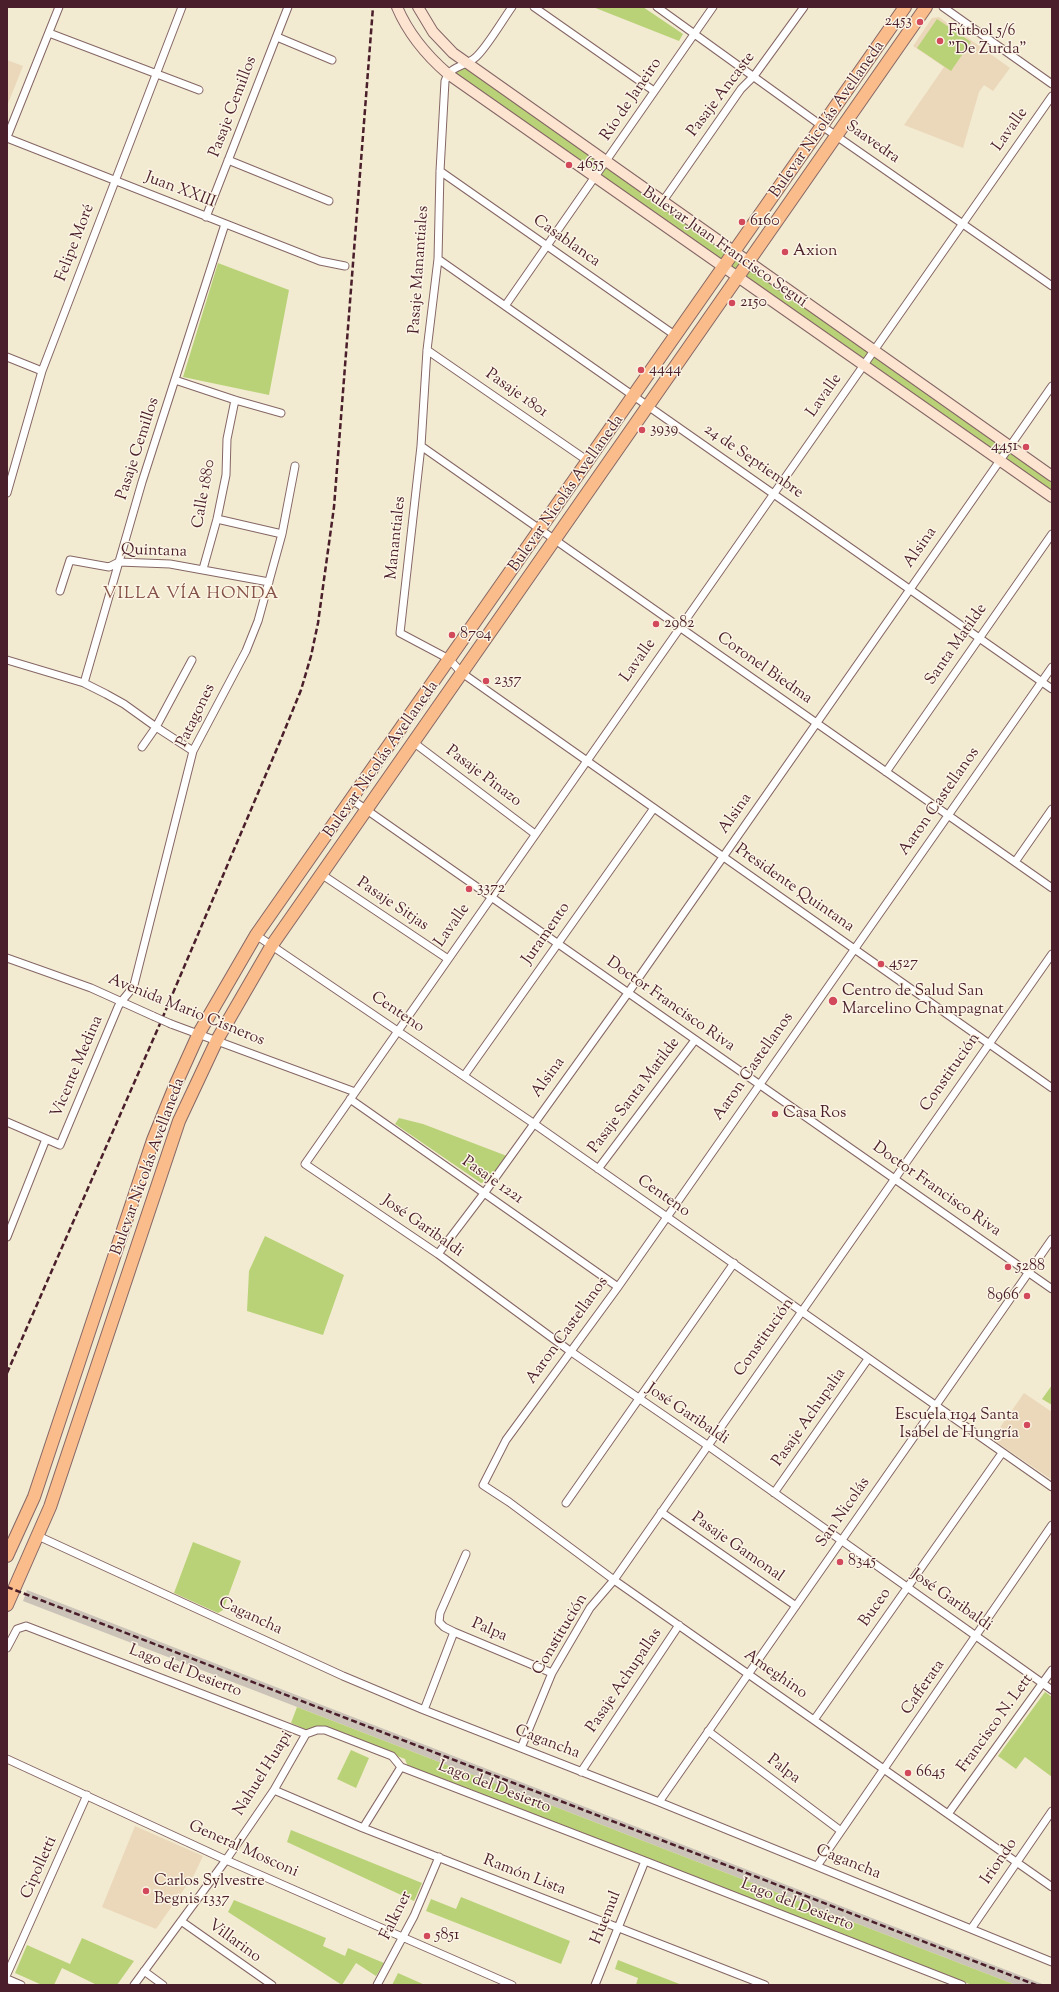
<!DOCTYPE html>
<html>
<head>
<meta charset="utf-8">
<style>
  body { margin:0 }
  #map { position:relative; width:1059px; height:1992px; overflow:hidden; background:#f2ebd1; font-family:"Sorts Mill Goudy",serif }
  canvas { display:block }
  .frame { position:absolute; inset:0; border:8px solid #4a1f2b; pointer-events:none }
</style>
</head>
<body>
<div id="map">
<canvas width="1059" height="1992"></canvas>
<div class="frame"></div>
</div>
<script>
const ctx = document.querySelector('canvas').getContext('2d');
ctx.lineJoin = 'round';
function paint(path, color) {
  ctx.fillStyle = color;
  ctx.fill(path, 'evenodd');
}
function strokePath(path, color, width, dash) {
  ctx.strokeStyle = color;
  ctx.lineWidth = width;
  ctx.lineCap = dash ? 'butt' : 'round';
  ctx.setLineDash(dash || []);
  ctx.stroke(path);
}
function label(font, color, halo, rows, align = 'center') {
  ctx.font = font + ' "Sorts Mill Goudy",serif';
  ctx.lineWidth = 3;
  ctx.setLineDash([]);
  ctx.textBaseline = 'middle';
  ctx.strokeStyle = halo;
  ctx.fillStyle = color;
  for (const [text, x, y, turn = 0] of rows) {
    ctx.save();
    ctx.translate(x, y);
    ctx.rotate((+turn || 0) * Math.PI / 180);
    ctx.textAlign = isNaN(turn) ? turn : align;
    if (halo) ctx.strokeText(text, 0, 0);
    ctx.fillText(text, 0, 0);
    ctx.restore();
  }
}
paint(new Path2D(`
  M939,17L1010,68L993,91L984,85L979,92L963,148L904,125L944,67L913,46L932,18Z
  M7,60L23,66L7,106Z
  M1024,1393L1052,1412V1480L992,1439Z
  M135,1826L203,1856L194,1875L156,1929L102,1907Z`), '#ebd8ba');
paint(new Path2D(`
  M27,1590L322,1705L1045,1985H1016L23,1601Z`), '#cbc3b8');
paint(new Path2D(`
  M593,7H643L683,34L679,41Z
  M937,19L971,42L951,71L917,48Z
  M466,63L1052,476V497L450,71Z
  M218,263L289,290L269,395L183,377Z
  M399,1118L423,1124L507,1156L489,1181L481,1183L395,1124Z
  M265,1236L344,1275L323,1335L247,1311L249,1271Z
  M1052,1385V1405L1042,1399Z
  M193,1542L241,1561L223,1610L218,1613L174,1593Z
  M1045,1692L1052,1697V1777L1025,1757L1016,1769L998,1756Z
  M297,1707L1016,1985H972L408,1767L405,1759L322,1727L307,1730L291,1723Z
  M351,1750L369,1758L356,1788L337,1779Z
  M291,1830L422,1883L414,1901L287,1842Z
  M461,1897L570,1941L561,1964L426,1911L431,1899L456,1909Z
  M234,1900L326,1938L323,1946L345,1956L348,1948L384,1963L376,1976L356,1963L342,1985L228,1912Z
  M82,1938L134,1961L117,1985H97L62,1968L54,1985H42L15,1973L27,1945L70,1964Z
  M618,1960L682,1985H636L638,1978L615,1969Z
  M398,1973L425,1985H392Z`), '#b9d278');
const minor = new Path2D(`
  M512,7C502,21 487,47 476,57C465,67 450,65 445,81L440,171L438,259L427,350L421,446L400,633L449,659L462,673L1052,1088
  M534,7L654,91
  M657,7L822,126L1052,286
  M943,7L1052,84
  M49,33L199,90
  M277,37L332,60
  M1052,96L305,1164L438,1254L570,1351L707,1445L1052,1690
  M7,137L59,7
  M7,138L320,261L345,266
  M228,160L329,201
  M440,171L676,336
  M663,201L741,89L754,76L804,7
  M206,217L288,7
  M438,259L1052,689
  M505,306L713,7
  M427,350L588,461
  M7,357L42,371
  M175,380L235,400L281,413
  M421,446L1052,888
  M7,493L42,371L182,7
  M217,519L282,534
  M203,569L217,519L226,475L227,439L235,400
  M60,591L70,560L109,567L119,562L170,564L269,582
  M7,660L84,683L106,694L124,704L156,727L193,751
  M1052,667L618,1287L506,1440L483,1485L509,1502L614,1580L1052,1887
  M84,683L142,482L225,224
  M413,742L535,834
  M142,747L156,727L192,660
  M886,772L1052,534
  M351,799L1052,1289
  M1015,862L1052,809
  M321,874L448,959
  M256,935L533,1123L1052,1487
  M7,958L91,988L153,1016
  M171,1024L355,1092
  M464,1076L654,808
  M350,1099L618,1287
  M7,1122L60,1145L118,1007C122,999 129,994 134,985L193,751L246,651L258,621L282,534L295,466
  M598,1169L695,1040
  M7,1237L46,1139
  M438,1254L485,1192L628,993L1052,386
  M774,1493L868,1359
  M566,1503L734,1263
  M661,1512L796,1606
  M38,1536L343,1676L424,1710L659,1802L1052,1962
  M466,1554L440,1613L439,1622L444,1627L454,1632L552,1673
  M7,1648L17,1629L26,1626L306,1734L317,1730H325L392,1756L401,1767L645,1861L962,1985
  M424,1710L454,1632
  M814,1720L1002,1453
  M708,1731L841,1831
  M521,1748L552,1673L590,1608L614,1580L1052,954
  M7,1759L226,1860L512,1985
  M581,1772L679,1625
  M274,1790L363,1828L765,1985
  M659,1802L1052,1239
  M948,1814L1052,1670
  M363,1828L401,1767
  M817,1866L1052,1525
  M181,1921L272,1985
  M971,1929L1052,1811
  M144,1971L163,1985
  M7,1974L87,1795
  M7,1979L21,1985
  M134,1985L226,1860L274,1790L306,1734
  M377,1985L414,1916L439,1857
  M595,1985L645,1861`);
const secondary = new Path2D(`
  M397,7C408,33 426,55 448,74L1052,497
  M418,7L433,32L453,53L1052,476`);
const primary = new Path2D(`
  M7,1556L34,1497L153,1140L175,1086L199,1033L256,935L905,7
  M7,1605L50,1507L179,1121L217,1040L272,945L926,7`);
strokePath(minor, '#856665', 9);
strokePath(secondary, '#856665', 12);
strokePath(primary, '#856665', 14);
strokePath(minor, '#fff', 7);
strokePath(secondary, '#fde4d1', 10);
strokePath(primary, '#fabc8b', 12);
strokePath(new Path2D(`
  M7,1373L159,1026L281,739L301,690L311,656L318,623L334,507L373,7
  M7,1587L1036,1985`), '#4a1f2b', 2.5, [6, 3]);
const minorBridge = new Path2D(`
  M153,1016L171,1024`);
strokePath(minorBridge, '#856665', 9, []);
strokePath(minorBridge, '#fff', 7);
for (const [x, y, r, color] of [
  [920,22,4,"#d1495b"],
  [940,41,4,"#d1495b"],
  [569,165,4,"#d1495b"],
  [742,222,4,"#d1495b"],
  [785,252,4,"#d1495b"],
  [732,303,4,"#d1495b"],
  [641,370,4,"#d1495b"],
  [642,430,4,"#d1495b"],
  [1026,447,4,"#d1495b"],
  [656,624,4,"#d1495b"],
  [452,635,4,"#d1495b"],
  [486,681,4,"#d1495b"],
  [469,889,4,"#d1495b"],
  [881,964,4,"#d1495b"],
  [833,1001,5,"#d1495b"],
  [775,1114,4,"#d1495b"],
  [1008,1267,4,"#d1495b"],
  [1027,1296,4,"#d1495b"],
  [1027,1425,4,"#d1495b"],
  [840,1562,4,"#d1495b"],
  [908,1773,4,"#d1495b"],
  [146,1891,4,"#d1495b"],
  [427,1936,4,"#d1495b"]
]) {
  const dot = new Path2D();
  dot.arc(x, y, r, 0, 2 * Math.PI);
  ctx.fillStyle = color;
  ctx.fill(dot);
  strokePath(dot, '#fcf5e5', 1.5);
}
label('16px', '#4a1f2b', '#fcf5e5', [
  ["2453",912,22,"right"],
  ["Fútbol 5/6",948,32],
  ["\"De Zurda\"",948,50],
  ["4655",577,165],
  ["6160",750,222],
  ["Axion",793,252],
  ["2150",740,303],
  ["4444",649,370],
  ["3939",650,430],
  ["4451",1018,447,"right"],
  ["2982",664,624],
  ["8704",460,635],
  ["2357",494,681],
  ["3372",477,889],
  ["4527",889,964],
  ["Centro de Salud San",842,992],
  ["Marcelino Champagnat",842,1010],
  ["Casa Ros",783,1114],
  ["5288",1016,1267],
  ["8966",1019,1296,"right"],
  ["Escuela 1194 Santa",1019,1416,"right"],
  ["Isabel de Hungría",1019,1434,"right"],
  ["8345",848,1562],
  ["6645",916,1773],
  ["Carlos Sylvestre",154,1882],
  ["Begnis 1337",154,1900],
  ["5851",435,1936]
], 'left');
label('16px', '#4a1f2b', '#fcf5e5', [
  ["Pasaje Ancaste",722,95,-53],
  ["Río de Janeiro",632,100,-56],
  ["Pasaje Cemillos",234,107,-69],
  ["Bulevar Nicolás Avellaneda",828,120,-55],
  ["Lavalle",1011,130,-55],
  ["Saavedra",872,143,35],
  ["Juan XXIII",180,191,21],
  ["Casablanca",566,242,35],
  ["Felipe Moré",76,243,-69],
  ["Bulevar Juan Francisco Seguí",724,248,35],
  ["Pasaje Manantiales",420,270,-86],
  ["Pasaje 1801",516,394,35],
  ["Lavalle",825,396,-55],
  ["Pasaje Cemillos",139,449,-72],
  ["24 de Septiembre",753,462,35],
  ["Calle 1880",205,494,-80],
  ["Bulevar Nicolás Avellaneda",567,494,-55],
  ["Manantiales",397,538,-84],
  ["Alsina",921,548,-55],
  ["Quintana",154,552,2],
  ["Santa Matilde",957,645,-55],
  ["Lavalle",639,661,-55],
  ["Coronel Biedma",764,669,35],
  ["Patagones",197,716,-64],
  ["Bulevar Nicolás Avellaneda",382,760,-55],
  ["Pasaje Pinazo",483,777,37],
  ["Aaron Castellanos",940,802,-55],
  ["Alsina",736,814,-55],
  ["Presidente Quintana",794,889,35],
  ["Pasaje Sitjas",392,905,34],
  ["Lavalle",453,926,-55],
  ["Juramento",547,934,-55],
  ["Doctor Francisco Riva",670,1005,35],
  ["Avenida Mario Cisneros",186,1011,22],
  ["Centeno",397,1013,34],
  ["Vicente Medina",78,1067,-67],
  ["Aaron Castellanos",754,1067,-55],
  ["Constitución",951,1073,-55],
  ["Alsina",549,1078,-54],
  ["Pasaje Santa Matilde",635,1096,-53],
  ["Bulevar Nicolás Avellaneda",149,1167,-70],
  ["Pasaje 1221",492,1181,35],
  ["Doctor Francisco Riva",936,1190,35],
  ["Centeno",663,1197,35],
  ["José Garibaldi",422,1227,35],
  ["Aaron Castellanos",568,1331,-54],
  ["Constitución",765,1338,-55],
  ["José Garibaldi",687,1415,34],
  ["Pasaje Achupalia",810,1418,-55],
  ["San Nicolás",844,1513,-55],
  ["Pasaje Gamonal",737,1548,35],
  ["José Garibaldi",951,1601,35],
  ["Buceo",876,1608,-55],
  ["Cagancha",250,1617,25],
  ["Palpa",489,1631,23],
  ["Constitución",561,1635,-59],
  ["Lago del Desierto",185,1672,21],
  ["Ameghino",775,1675,35],
  ["Pasaje Achupallas",625,1681,-56],
  ["Cafferata",924,1688,-55],
  ["Francisco N. Lett",996,1724,-54],
  ["Cagancha",547,1743,21],
  ["Palpa",783,1770,37],
  ["Nahuel Huapi",264,1774,-58],
  ["Lago del Desierto",494,1788,21],
  ["General Mosconi",243,1850,24],
  ["Iriondo",1000,1862,-56],
  ["Cagancha",848,1863,22],
  ["Cipolletti",40,1868,-66],
  ["Ramón Lista",524,1876,21],
  ["Lago del Desierto",797,1906,21],
  ["Falkner",397,1916,-64],
  ["Huemul",607,1918,-68],
  ["Villarino",234,1942,36]
]);
ctx.letterSpacing = '1px';
label('17px', '#855247', '#fcf5e5', [
  ["VILLA VÍA HONDA",191,595]
]);
ctx.letterSpacing = '0px';
</script>
</body>
</html>
